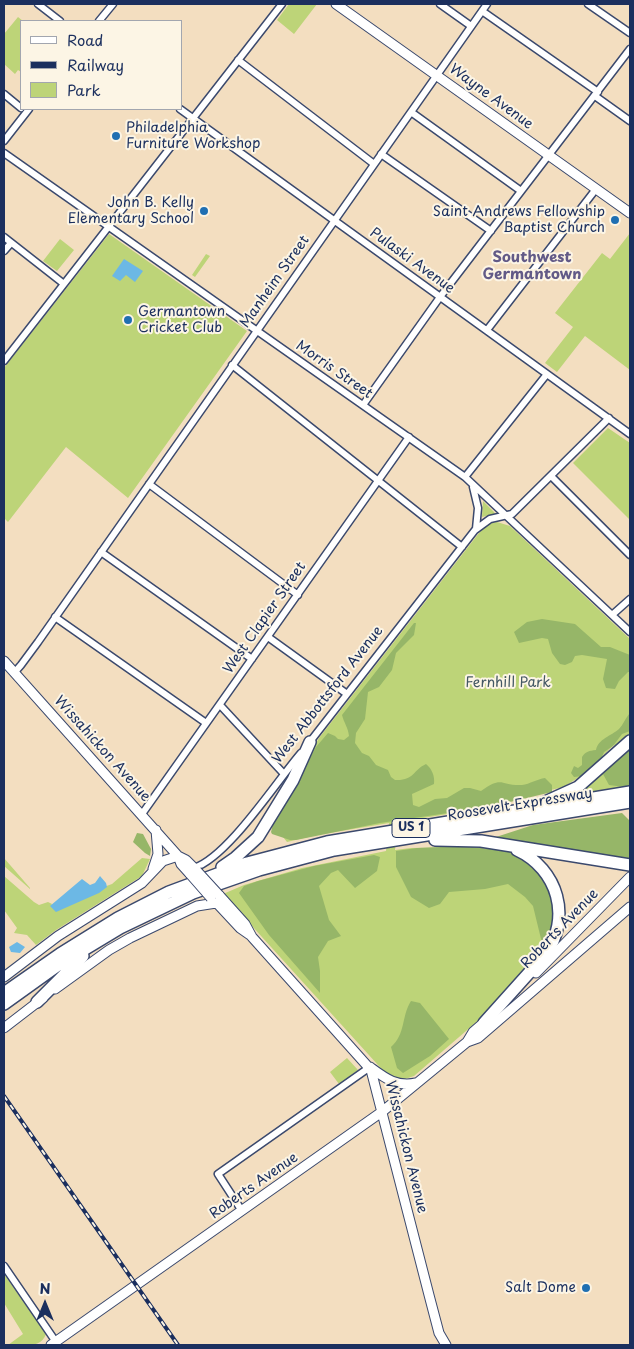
<!DOCTYPE html>
<html>
<head>
<meta charset="utf-8">
<style>
  body { margin:0 }
  #map { position:relative; width:634px; height:1349px; overflow:hidden; background:#f3dec0; font-family:"Playpen Sans",sans-serif }
  canvas { display:block }
  .frame { position:absolute; inset:0; border:5px solid #1b2f5e; pointer-events:none }
  .legend { position:absolute; left:20px; top:20px; width:162px; height:90px; box-sizing:border-box; background:#fcf5e5; border:1px solid #a2a6af; margin:0; padding:6px 9px; list-style:none; font-size:15px; color:#1b2f5e }
  .legend li { display:flex; align-items:center; gap:10px; height:25px }
  .legend b { width:25px; border:1px solid #a2a6af }
  .north { position:absolute; left:20px; top:1279px; width:50px; height:50px; -webkit-text-stroke:4px #fcf5e5; paint-order:stroke; rotate:0deg; font-size:14px; font-weight:700; line-height:20px; text-align:center; color:#1b2f5e }
  .north::after { content:''; display:block; margin:auto; width:18px; height:22px; background:#1b2f5e; clip-path:polygon(50% 0,100% 100%,50% 72%,0 100%) }
</style>
</head>
<body>
<div id="map">
<canvas width="634" height="1349"></canvas>
<div class="frame"></div>
<ul class="legend">
<li><b style="height:6px;background:#fff"></b>Road</li>
<li><b style="height:6px;background:#1b2f5e"></b>Railway</li>
<li><b style="height:14px;background:#bdd478"></b>Park</li>
</ul>
<div class="north">N</div>
</div>
<script>
const ctx = document.querySelector('canvas').getContext('2d');
ctx.lineJoin = 'round';
function paint(path, color) {
  ctx.fillStyle = color;
  ctx.fill(path, 'evenodd');
}
function strokePath(path, color, width, dash) {
  ctx.strokeStyle = color;
  ctx.lineWidth = width;
  ctx.lineCap = dash ? 'butt' : 'round';
  ctx.setLineDash(dash || []);
  ctx.stroke(path);
}
function label(font, color, halo, rows, align = 'center') {
  ctx.font = font + ' "Playpen Sans",sans-serif';
  ctx.lineWidth = 4;
  ctx.setLineDash([]);
  ctx.textBaseline = 'middle';
  ctx.strokeStyle = halo;
  ctx.fillStyle = color;
  for (const [text, x, y, turn = 0] of rows) {
    ctx.save();
    ctx.translate(x, y);
    ctx.rotate((+turn || 0) * Math.PI / 180);
    ctx.textAlign = isNaN(turn) ? turn : align;
    if (halo) ctx.strokeText(text, 0, 0);
    ctx.fillText(text, 0, 0);
    ctx.restore();
  }
}
paint(new Path2D(`
  M289,4H317L294,34L277,20Z
  M18,17L23,21H21V72L18,70L15,74L4,64V34Z
  M630,233V370L585,336L557,372L545,363L573,327L555,313L602,253L610,259Z
  M109,234L247,331L128,498L66,447L8,522L4,518V368Z
  M60,239L74,250L57,271L43,261Z
  M206,254L210,256L195,277L192,275Z
  M608,428L630,443V520L573,463Z
  M483,501L494,512L495,514L482,517Z
  M497,522L510,526L630,639V734L617,747L614,745L582,775L564,787L452,812L448,814L398,822L395,850L411,848L464,847L518,858L552,940L488,1012L414,1076L402,1080L387,1075L223,894L244,885L302,868L386,851L389,823L317,835L287,842L272,823L319,738L479,533L487,524Z
  M630,747V785L575,795L579,791Z
  M4,858L30,888V889L4,866Z
  M142,858L150,859L142,876L56,930L36,945L27,935L14,933L17,928L4,910V876L34,902L39,905L48,902L52,904L51,906L112,884Z
  M347,1058L358,1070L339,1084L330,1072Z
  M4,1274L46,1334C41,1349 22,1345 8,1345L23,1334L4,1303Z`), '#bdd478');
paint(new Path2D(`
  M542,619L575,624L601,647H610L630,655V672H628L619,681L615,689L606,688L603,679L607,659L582,655L575,656L572,662L565,665L560,664L552,653L548,639L542,638L519,643L514,632L527,622Z
  M414,623H416L414,635L396,653L392,670L379,687L368,692L365,719L356,733L355,743L362,753L369,756L376,765L388,770L391,777L395,780C414,781 413,770 426,764C432,769 435,776 434,784L412,794L413,805L419,807L435,799L447,798L464,788H470L481,791C503,775 500,786 522,785C530,784 537,779 545,778L552,785V792L489,807L380,823L296,840H290L272,834L271,832L273,824L316,747L328,733L335,736L338,739L344,740L349,736C348,727 344,723 342,715Z
  M630,713V731L622,734L613,746L604,752L601,759L583,776L574,777L571,773L574,766L578,768L582,765V757C586,751 589,751 596,750C598,739 611,736 619,729C623,725 626,717 630,713Z
  M630,748V785L624,787L609,785L603,774Z
  M622,813L630,821V859L521,843L496,837L533,825Z
  M137,833L143,834L151,849L150,856L145,853L133,842Z
  M464,846L508,851L534,866L553,895L556,916L552,938L542,943L533,906L525,897L508,884L485,889L449,892L440,904L429,908L411,897L396,867V851L417,848Z
  M374,855L380,857L377,871L355,888L338,870L331,873L319,886L329,920L341,936L328,941L318,957L320,971V993L269,935L239,893L244,886L258,881L314,866Z
  M411,1001L420,1003L449,1039L430,1056L403,1073L397,1068L391,1047C406,1034 401,1017 411,1001Z`), '#96b668');
paint(new Path2D(`
  M124,259L143,271L135,282L126,275L120,281L112,276Z
  M100,876L106,883L107,887L99,893L56,912L50,906L82,879L90,885L95,883Z
  M17,942L25,947L20,953L11,952L9,947Z`), '#6cb8e5');
const street = new Path2D(`
  M38,4L60,21
  M440,4L471,26
  M588,4L630,33
  M482,11L598,92
  M99,21L113,4
  M238,60L374,164
  M4,94L21,108
  M595,96L630,121
  M180,109L630,434
  M411,112L521,191
  M4,141L29,109
  M4,153L465,477L630,632
  M381,154L491,231
  M4,237L64,284
  M4,251L11,243
  M487,330L596,189
  M4,361L282,4
  M232,365L462,547
  M363,405L440,297L630,49
  M551,476L630,555
  M465,477L547,374
  M149,484L298,595
  M473,487L478,508L476,529
  M101,552L252,659
  M612,615L630,599
  M55,617L206,723
  M268,637L347,694
  M14,673L21,665L38,642L487,4
  M220,705L284,774
  M309,743L475,530L490,519L512,514L609,418
  M142,814L409,437
  M194,868C228,857 276,782 301,753
  M242,1211L218,1174L370,1067
  M4,1266L56,1342`);
const secondary = new Path2D(`
  M336,4L630,213
  M4,661L178,856L181,864L190,874
  M178,856L186,860L197,871
  M153,869L158,854L156,830
  M219,895L245,924L252,937L371,1070L429,1295L439,1333L446,1345
  M213,899L240,928L250,935
  M536,973L630,877
  M4,977L58,936L142,883L163,861L178,856
  M55,989L109,950L130,938L197,906L216,903
  M4,1028L43,998
  M467,1042L478,1038L630,907
  M370,1067C385,1078 396,1087 416,1083
  M51,1345L383,1111L467,1042L473,1032L487,1020`);
const highway = new Path2D(`
  M545,802L578,787L630,741
  M435,840L481,841L630,865
  M222,867L235,858L258,837L293,780L310,742
  M4,993L60,954L118,918L169,892L247,863L327,842L630,792
  M37,1002L83,956
  M4,1004L57,966L120,928L193,893L259,870L334,850L630,802
  M484,1023L545,955C572,918 558,869 517,850`);
strokePath(street, '#3b496d', 9);
strokePath(secondary, '#3b496d', 11);
strokePath(highway, '#3b496d', 14);
strokePath(street, '#fff', 6);
strokePath(secondary, '#fff', 9);
strokePath(highway, '#fff', 11);
const rail = new Path2D(`
  M4,1096L178,1345`);
strokePath(rail, '#1b2f5e', 4);
strokePath(rail, '#fcf5e5', 2, [5.5]);
const secondaryBridge = new Path2D(`
  M197,871L219,895
  M190,874L211,898`);
strokePath(secondaryBridge, '#3b496d', 11, []);
strokePath(secondaryBridge, '#fff', 9);
for (const [x, y, r, color] of [
  [116,136,5,"#1f6fb2"],
  [204,211,5,"#1f6fb2"],
  [615,220,5,"#1f6fb2"],
  [128,320,5,"#1f6fb2"],
  [586,1288,5,"#1f6fb2"]
]) {
  const dot = new Path2D();
  dot.arc(x, y, r, 0, 2 * Math.PI);
  ctx.fillStyle = color;
  ctx.fill(dot);
  strokePath(dot, '#fcf5e5', 2);
}
for (const [x, y, w] of [
  [411,828,38]
]) {
  const box = new Path2D();
  box.roundRect(x - w / 2, y - 9.5, w, 19, 4);
  ctx.fillStyle = '#fcf5e5';
  ctx.fill(box);
  strokePath(box, '#1b2f5e', 1);
}
label('bold 12px', '#1b2f5e', null, [
  ["US 1",411,828]
]);
label('14px', '#1b2f5e', '#fcf5e5', [
  ["Wayne Avenue",491,97,36],
  ["Pulaski Avenue",412,261,36],
  ["Manheim Street",275,282,-55],
  ["Morris Street",334,370,35],
  ["West Clapier Street",265,618,-55],
  ["West Abbottsford Avenue",328,695,-52],
  ["Wissahickon Avenue",102,749,48],
  ["Roosevelt Expressway",520,805,-9],
  ["Roberts Avenue",560,929,-46],
  ["Wissahickon Avenue",406,1147,76],
  ["Roberts Avenue",254,1186,-35]
]);
label('14px', '#1b2f5e', '#fcf5e5', [
  ["Philadelphia",126,128,"left"],
  ["Furniture Workshop",126,144,"left"],
  ["John B. Kelly",194,203],
  ["Elementary School",194,219],
  ["Saint Andrews Fellowship",605,212],
  ["Baptist Church",605,228],
  ["Germantown",138,312,"left"],
  ["Cricket Club",138,328,"left"],
  ["Salt Dome",576,1288]
], 'right');
label('14px', '#445864', '#fcf5e5', [
  ["Fernhill Park",508,683]
]);
label('bold 15px', '#625a87', '#fcf5e5', [
  ["Southwest",532,258],
  ["Germantown",532,275]
]);
</script>
</body>
</html>
